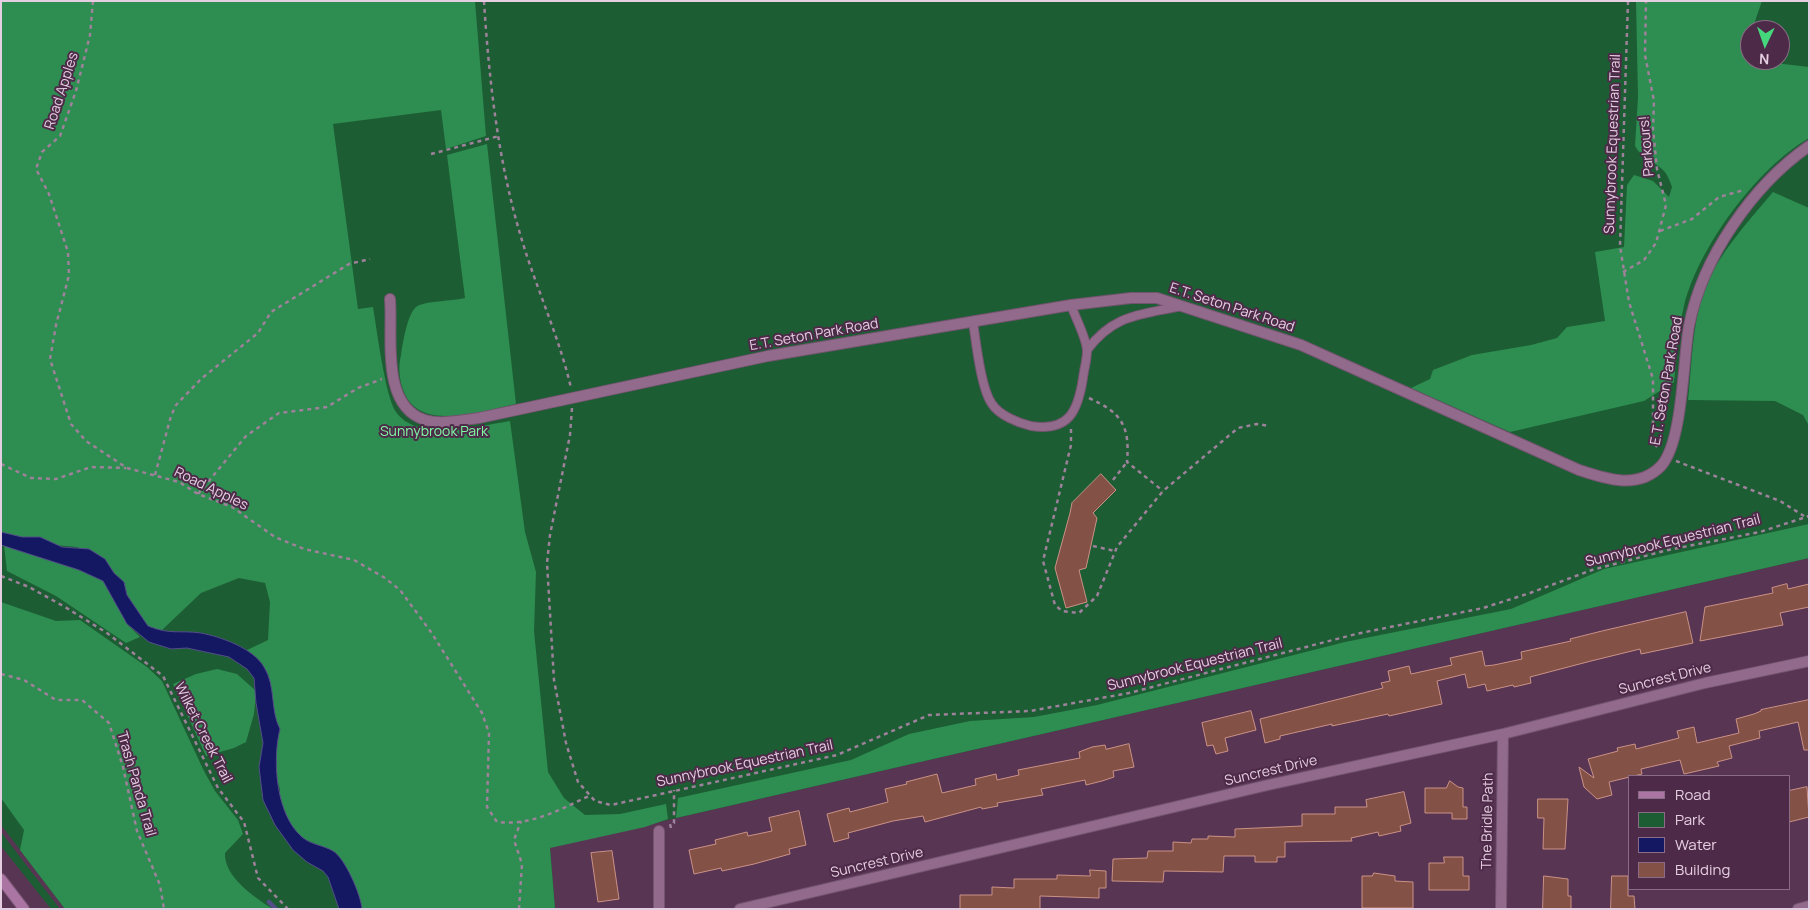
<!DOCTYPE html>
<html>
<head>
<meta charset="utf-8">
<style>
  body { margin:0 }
  #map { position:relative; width:1810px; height:910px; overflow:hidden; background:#593554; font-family:Manrope,sans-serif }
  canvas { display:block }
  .frame { position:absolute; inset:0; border:2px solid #e5cee1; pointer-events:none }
  .legend { position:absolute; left:1628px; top:775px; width:162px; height:115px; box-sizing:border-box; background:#4e2a49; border:1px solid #8a6c86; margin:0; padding:6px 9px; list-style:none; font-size:15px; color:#e5cee1 }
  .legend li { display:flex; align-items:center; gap:10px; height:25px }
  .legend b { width:25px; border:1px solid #8a6c86 }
  .north { position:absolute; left:1740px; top:20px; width:50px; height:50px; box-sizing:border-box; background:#4e2a49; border:1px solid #8a6c86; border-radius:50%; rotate:183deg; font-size:14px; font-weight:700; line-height:20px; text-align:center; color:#e5cee1 }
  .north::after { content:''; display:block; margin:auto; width:18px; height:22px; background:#44d77b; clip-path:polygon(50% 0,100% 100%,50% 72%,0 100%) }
</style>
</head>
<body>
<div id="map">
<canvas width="1810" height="910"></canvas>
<div class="frame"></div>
<ul class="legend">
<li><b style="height:6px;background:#aa75a3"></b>Road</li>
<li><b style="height:14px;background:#1c5d33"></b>Park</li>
<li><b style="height:14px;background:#141762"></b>Water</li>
<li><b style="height:14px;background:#845147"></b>Building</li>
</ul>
<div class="north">N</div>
</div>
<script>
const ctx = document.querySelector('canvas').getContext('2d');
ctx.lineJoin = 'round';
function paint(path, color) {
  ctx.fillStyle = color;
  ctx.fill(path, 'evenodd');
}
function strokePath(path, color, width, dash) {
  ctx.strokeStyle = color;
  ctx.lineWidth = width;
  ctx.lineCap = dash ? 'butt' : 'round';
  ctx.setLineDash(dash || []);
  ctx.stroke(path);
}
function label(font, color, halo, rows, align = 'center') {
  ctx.font = font + ' Manrope,sans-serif';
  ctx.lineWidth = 4;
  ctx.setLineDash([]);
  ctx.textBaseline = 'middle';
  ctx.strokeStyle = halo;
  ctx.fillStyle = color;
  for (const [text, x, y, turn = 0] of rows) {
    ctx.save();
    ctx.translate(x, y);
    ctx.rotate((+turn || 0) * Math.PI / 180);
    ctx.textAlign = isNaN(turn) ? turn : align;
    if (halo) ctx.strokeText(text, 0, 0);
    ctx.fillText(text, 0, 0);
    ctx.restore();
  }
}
paint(new Path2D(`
  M1,1H1809V558L550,847L555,909H65L1,825ZM1750,30H1780V60H1750Z
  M1,832L60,909H51L1,846Z`), '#1c5d33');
paint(new Path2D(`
  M1,1H475L486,136L446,149L441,110L333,124L358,309L373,307C377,330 385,396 396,412C418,443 479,426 510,421L525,532L536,572L534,631L548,772L564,798L585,815L620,814L666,804L668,819L645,827L550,848L555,909H362L357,890L335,852L302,838L287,820L280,801V789L277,781V742L280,729C270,710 275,687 264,667C261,661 253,655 247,650L268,640L270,602L265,583L239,578L201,593L161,631L148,626L141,618L127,595L124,582L114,573L105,559L77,547L55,545L40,537H22L1,532Z
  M1636,1H1762L1752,30H1750V60L1809,67V138C1757,168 1698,248 1684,306C1678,330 1677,357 1674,382L1644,401L1510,432L1411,388L1430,379L1433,370L1472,355L1531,345L1557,338L1567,327L1605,321L1595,252L1624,247L1627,185L1634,175L1653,181L1669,197L1672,187C1670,182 1668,176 1665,172C1656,162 1642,159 1635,146L1638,97Z
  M487,144L516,404C484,411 420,433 404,392C399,380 398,367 401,355C403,343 407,315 416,307C423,301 454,301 465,298L447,155Z
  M1773,192L1809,208V426L1803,415L1775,401L1688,400C1692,365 1692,327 1703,293C1717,255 1747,223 1773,192Z
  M1809,524V558L676,818L678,798L851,760L909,734L970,721L1034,717L1097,705L1345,642L1511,609L1604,569Z
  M4,545L79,570L104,581L127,624L140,637L126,643L56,596L7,571Z
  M1,602L56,621L80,620L147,667L162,681L204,771L215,791L238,820L243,834L225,853C224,877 254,897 273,909H65L20,850L24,830L1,798Z
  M217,669L237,674L256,691L254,714L246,742L234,748L206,756L173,684L196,674Z`), '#2e8d50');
const water = new Path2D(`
  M1,532L22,537H40L62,547L89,549L105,559L114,573L124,582L127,595L148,626C170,635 180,630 201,633C221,637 253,648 264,667C276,686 270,710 280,729C272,760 276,815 302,837C311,845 323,845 333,851C345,858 361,895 362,909H339L328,877L323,871L307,862L293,850L275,825L263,800L259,767L263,743L256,703L254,678L247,669L229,657L187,648L171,649L149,642L127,624L103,581L79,570L1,545Z`);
paint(water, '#141762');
strokePath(water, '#534e88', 1);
strokePath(new Path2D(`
  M269,902L276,909`), '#534e88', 4.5);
const building = new Path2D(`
  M1101,474L1116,490L1093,513L1097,518L1086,568L1079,570L1087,602L1066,608L1055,568L1070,513L1072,503Z
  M1787,584L1788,589L1809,584V607L1780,613L1783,625L1700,641L1705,607L1773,593L1772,588Z
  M1686,612L1693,643L1641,654L1640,649L1591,661L1530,677L1531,683L1514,687L1513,685L1487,691L1485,684L1468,688L1465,674L1437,681L1442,704L1389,716L1388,714L1332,726V724L1280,736V739L1265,743L1260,719L1383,688L1381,683L1390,681L1388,671L1409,666L1411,674L1452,665L1450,658L1482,651L1485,666L1494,665L1522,659L1521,652L1571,641L1570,639L1602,631Z
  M1809,700V750H1804L1798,722L1759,731L1760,738L1729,746L1732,758L1717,762L1719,766L1684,774L1680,760L1641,769L1642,774L1609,782L1612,795L1597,799L1584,787L1579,767L1594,778L1588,759L1618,751L1617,748L1635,744L1636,749L1679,738L1677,731L1694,727L1697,743L1739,733L1736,719L1754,714L1761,711V710Z
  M1251,711L1256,730L1225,738L1228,751L1216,754L1213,745L1207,746L1202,723Z
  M1129,744L1134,767L1113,771L1114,777L1102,781L1086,785L1085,780L1041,789L1043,795L997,803L998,806L982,809L981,807L925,822L923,816L893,821L848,833L849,838L834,842L827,814L849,808L850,812L888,802L885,789L907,784L906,782L937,774L942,793L976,785L975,779L996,774L997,780L1019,775L1018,770L1080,758L1079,752L1092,747L1105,745L1106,749Z
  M1450,781L1458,787L1463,788V807H1467V819H1452V813H1425V788H1446Z
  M1807,787L1809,817L1789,822V791Z
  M1404,792L1411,823L1400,826L1401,831L1379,836L1378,832L1351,838L1352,841L1285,842V857H1277V862H1255V856H1224L1223,872L1164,871L1163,882L1112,881L1113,859L1147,858L1148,851H1173V842L1191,843L1192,839H1208V836L1235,837V829L1302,826V814H1335V807H1367L1366,800Z
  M1538,799H1568L1565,849H1543L1544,818H1538Z
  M799,811L806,845L789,849L790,854L754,864L722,871L721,868L694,874L689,850L716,844L715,840L747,832L748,836L772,831L769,818Z
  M612,851L619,899L598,902L591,853Z
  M1444,857H1463V876H1469V890H1429V863H1444Z
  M1090,870L1106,871V888H1099V898L1040,896V909H960V895H992V887L1014,888V879H1057V875L1090,876Z
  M1374,873L1395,876V881L1413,882V908H1362V876H1372Z
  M1544,876L1568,879V896H1571V909H1543Z
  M1612,876H1628V896H1634L1635,909H1611Z`);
paint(building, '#845147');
strokePath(building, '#ca9286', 1);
const lane = new Path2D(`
  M973,322C976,342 981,389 992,404C999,415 1018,423 1031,426C1069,432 1078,411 1083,378C1084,369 1087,360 1087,351C1087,339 1075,317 1071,305
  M1087,350C1114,314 1140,315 1181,306`);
const street = new Path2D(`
  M390,299C393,335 380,406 425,420C442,425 461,420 479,418L768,356L1071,305L1131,298H1157L1301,345L1579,470C1606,479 1638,490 1661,466C1683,442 1683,359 1689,326C1702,258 1753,185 1809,146
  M659,909V831
  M740,909L1268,785L1503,734L1705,683L1809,661
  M1501,909L1503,734
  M1798,909L1809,906`);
const secondary = new Path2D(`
  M1,879L24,909`);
strokePath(lane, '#73546f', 10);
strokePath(street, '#73546f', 12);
strokePath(secondary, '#73546f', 12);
strokePath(new Path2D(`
  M93,1L90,35L76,91L60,136L42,152L36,169L49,194L68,252L69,275L56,325L50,359L71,424L86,441L127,468L179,482L198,494L232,507L275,537L304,549L354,560L385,578L400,590L431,632L482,713L489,733L487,807L497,822C531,826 559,810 589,796
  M484,1C489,80 498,161 521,237C536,288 559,336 571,388
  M1628,1L1620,246L1629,302L1653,379V442L1658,448
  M431,154L499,136
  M1660,231L1692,219L1719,197L1744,190
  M1623,272L1644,260L1656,243L1666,205L1657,169L1653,129L1654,101L1645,55L1646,1
  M1089,398C1122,413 1130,426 1127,462L1163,491
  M572,408L570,435L550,535L547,563L554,680L566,743L578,782L595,801L611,805L837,755L929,715L1030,711L1129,693L1356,634L1483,608L1530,593L1592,570L1668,550L1760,532L1809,516
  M1071,429V445L1043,561L1055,605L1062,611L1079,613L1097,596L1117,547L1163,491L1238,428L1257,424L1270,426
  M1676,461L1780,501L1804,516
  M1,464L31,478L56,479L91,467L126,468
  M155,475L171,416L176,405L202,378L258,333L271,312L349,264L370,259
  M1113,480L1127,462
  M198,494L246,436L279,413L327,407L358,388L382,379
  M1093,546L1115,551
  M1,576L29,587L65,607L107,633L163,676L218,788L244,822L258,878L288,909
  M1,674L24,680L56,700H82L109,723L123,767L137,831L160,885L164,909
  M671,828L670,824L674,823V790
  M519,909L522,864L514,840L521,821`), '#9e819a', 2.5, [4, 4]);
strokePath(lane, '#926a8c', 8);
strokePath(street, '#926a8c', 10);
strokePath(secondary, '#aa75a3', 10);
label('14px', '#e5cee1', '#4e2a49', [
  ["Road Apples",62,91,-72],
  ["Sunnybrook Equestrian Trail",1613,144,-88],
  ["Parkours!",1647,146,-95],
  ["E.T. Seton Park Road",1232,308,18],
  ["E.T. Seton Park Road",814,335,-10],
  ["E.T. Seton Park Road",1667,381,-80],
  ["Road Apples",211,489,26],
  ["Sunnybrook Equestrian Trail",1673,541,-14],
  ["Sunnybrook Equestrian Trail",1195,665,-14],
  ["Suncrest Drive",1665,679,-14],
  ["Wilket Creek Trail",203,733,63],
  ["Sunnybrook Equestrian Trail",745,764,-12],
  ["Suncrest Drive",1271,771,-13],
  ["Trash Panda Trail",136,784,74],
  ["The Bridle Path",1488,821,-89],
  ["Suncrest Drive",877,863,-13]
]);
label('14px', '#80f7a4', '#4e2a49', [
  ["Sunnybrook Park",434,432]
]);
</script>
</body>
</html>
